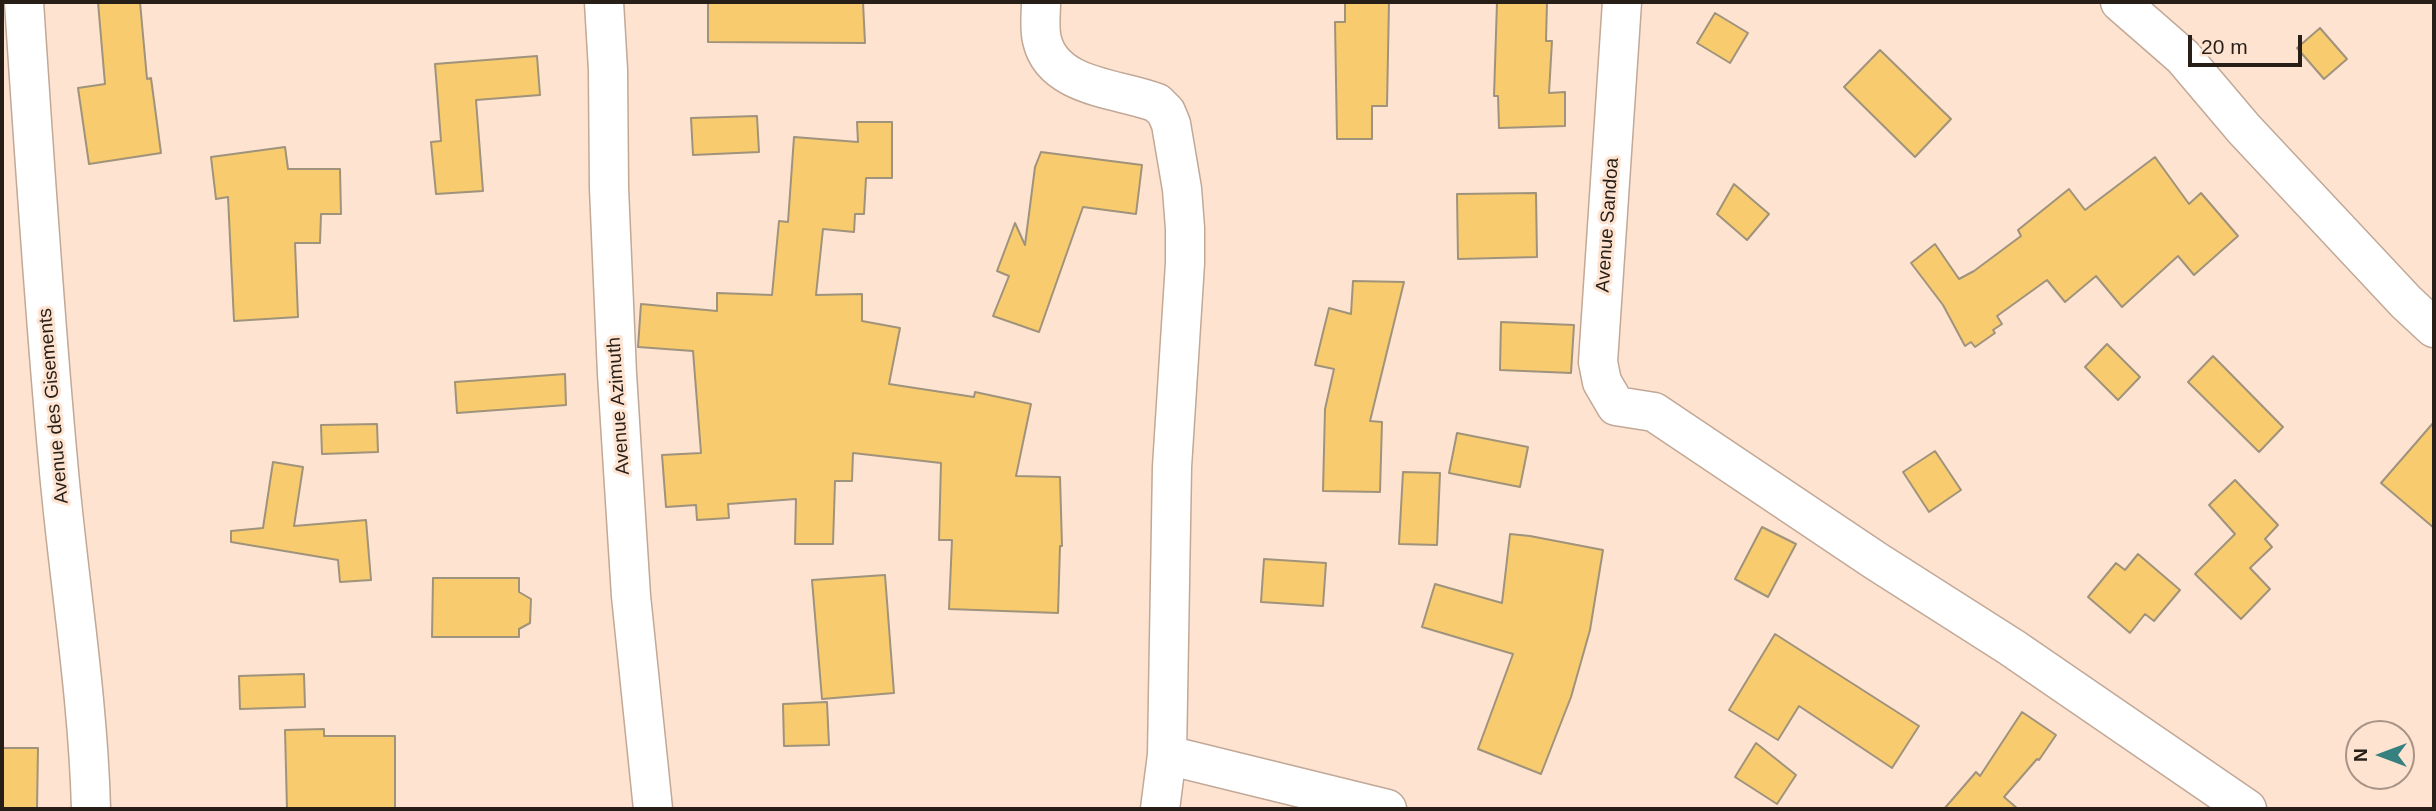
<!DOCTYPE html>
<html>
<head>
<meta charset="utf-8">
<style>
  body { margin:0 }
  #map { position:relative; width:2436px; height:811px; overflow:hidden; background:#fee3d1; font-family:Arial,sans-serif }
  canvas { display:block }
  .frame { position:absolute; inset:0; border:4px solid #271e17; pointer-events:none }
  .north { position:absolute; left:2345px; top:720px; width:70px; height:70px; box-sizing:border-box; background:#fee3d1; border:2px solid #a89487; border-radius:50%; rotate:270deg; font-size:19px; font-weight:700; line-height:28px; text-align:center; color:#271e17 }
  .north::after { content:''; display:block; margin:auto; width:24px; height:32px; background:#378080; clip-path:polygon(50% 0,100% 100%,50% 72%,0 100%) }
  .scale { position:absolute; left:2188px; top:35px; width:114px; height:32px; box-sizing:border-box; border:4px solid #271e17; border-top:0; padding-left:9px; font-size:21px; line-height:24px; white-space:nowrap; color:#271e17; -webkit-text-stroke:5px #fee3d1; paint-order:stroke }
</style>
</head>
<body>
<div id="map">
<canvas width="2436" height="811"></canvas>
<div class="frame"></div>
<div class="north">N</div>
<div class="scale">20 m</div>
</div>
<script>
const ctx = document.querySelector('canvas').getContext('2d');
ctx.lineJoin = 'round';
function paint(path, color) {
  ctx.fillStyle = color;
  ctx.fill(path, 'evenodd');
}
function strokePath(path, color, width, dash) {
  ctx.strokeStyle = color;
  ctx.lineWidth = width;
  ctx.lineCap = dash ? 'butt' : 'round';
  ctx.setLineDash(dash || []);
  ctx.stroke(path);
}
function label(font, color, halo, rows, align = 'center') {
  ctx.font = font + ' Arial,sans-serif';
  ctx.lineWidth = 6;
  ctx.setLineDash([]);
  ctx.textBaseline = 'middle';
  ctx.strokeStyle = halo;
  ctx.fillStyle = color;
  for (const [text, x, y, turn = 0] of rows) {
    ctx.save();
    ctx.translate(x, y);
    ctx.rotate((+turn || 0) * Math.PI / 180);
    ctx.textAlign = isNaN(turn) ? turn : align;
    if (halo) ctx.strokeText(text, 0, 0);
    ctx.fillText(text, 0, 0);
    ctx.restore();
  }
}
const building = new Path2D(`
  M98,2H140L147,79L151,78L161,153L89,164L78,88L105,84Z
  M708,2H863L865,43L708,42Z
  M1345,2H1389L1387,106H1372V139H1337L1335,22H1345Z
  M1497,2H1547L1546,41H1552L1549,93L1565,92V126L1499,128L1498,96H1494Z
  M1715,13L1748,33L1730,63L1697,43Z
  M2320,28L2347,59L2324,79L2297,48Z
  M1880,50L1951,119L1915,157L1844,87Z
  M537,56L540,95L476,100L483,191L436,194L431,142L441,141L435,64Z
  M757,116L759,152L693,155L691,118Z
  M857,122H892V178H866L864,214H855L854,232L823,229L816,295L862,294V321L900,328L889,384L974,397L975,392L1031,404L1016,476L1060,477L1062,546H1060L1058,613L949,609L952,540H939L941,463L853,453L852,481H835L833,544H795L796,499L728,504L729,518L697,520L696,505L666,507L662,455L701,453L693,351L638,347L641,304L717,311V293L772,295L779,221L788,222L794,137L858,142Z
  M285,147L288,169H340L341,214H321L320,243H295L298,317L234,321L228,197L216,199L211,157Z
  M1041,152L1142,165L1136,214L1083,207L1039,332L993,316L1009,276L997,271L1015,223L1025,245L1035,167Z
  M2155,157L2189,204L2201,193L2238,236L2194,275L2178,256L2122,307L2096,276L2065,302L2047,280L1997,316L2002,324L1993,330L1995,333L1975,347L1971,342L1965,346L1943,305L1911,263L1935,244L1959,279L1974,271L2021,236L2018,230L2069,189L2085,210Z
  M1734,184L1769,214L1747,240L1717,214Z
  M1536,193L1537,257L1458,259L1457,194Z
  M1353,281L1404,282L1370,421L1382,422L1380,492L1323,491L1325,409L1334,369L1315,365L1329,308L1351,314Z
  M1501,322L1574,325L1571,373L1500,370Z
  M2107,344L2140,377L2118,400L2085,367Z
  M2213,356L2283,427L2259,452L2188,382Z
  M565,374L566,405L457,413L455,382Z
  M2434,422V528L2381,483Z
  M377,424L378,452L322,454L321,425Z
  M1457,433L1528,447L1520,487L1449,473Z
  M1935,451L1961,490L1929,512L1903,472Z
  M273,462L303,467L294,526L366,520L371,580L340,582L338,560L231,542V531L263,528Z
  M1403,472L1440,473L1437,545L1399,544Z
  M2235,480L2278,525L2265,539L2272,547L2250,568L2270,589L2241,619L2195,574L2235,534L2209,505Z
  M1762,527L1796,544L1768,597L1735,579Z
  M1510,534L1530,536L1603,550L1590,630L1571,697L1541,774L1478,749L1513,654L1422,627L1435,584L1502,603Z
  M2138,554L2180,590L2154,621L2145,614L2130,633L2088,597L2116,563L2125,570Z
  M1264,559L1326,563L1323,606L1261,602Z
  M885,575L894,693L822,699L812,580Z
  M433,578H519V592L531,599L530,623L519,629V637H432Z
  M1775,634L1919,726L1892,768L1799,706L1778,740L1729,710Z
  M304,674L305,707L240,709L239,676Z
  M827,702L829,745L784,746L783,704Z
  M2022,712L2056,735L2039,760L2037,759L2004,797L2018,809H1944L1976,772L1980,776Z
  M324,729V736H395V809H287L285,730Z
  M1756,743L1796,775L1777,804L1735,777Z
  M2,748H38L37,809H2Z`);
paint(building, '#f8cb6f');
strokePath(building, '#a0937b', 2);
const minor = new Path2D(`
  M24,2C34,155 44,308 58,461C68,577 88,693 91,809
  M604,2L608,70L609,188L617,374L631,596L653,809
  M1041,2C1041,14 1039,28 1042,40C1053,88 1118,88 1157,103L1166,112L1171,124L1182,189L1185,228V263L1172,467L1167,755L1160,809
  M1622,2L1598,362L1602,382L1616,406L1654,412L1876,561L2011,647L2247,809
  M2120,2L2183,57L2244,129L2406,302L2434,328
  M1167,755L1387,809`);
strokePath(minor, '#c1a897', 41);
strokePath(minor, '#fff', 38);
label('19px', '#271e17', '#fee3d1', [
  ["Avenue Sandoa",1608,225,-86],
  ["Avenue des Gisements",54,406,-95],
  ["Avenue Azimuth",619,406,-94]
]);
</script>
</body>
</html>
